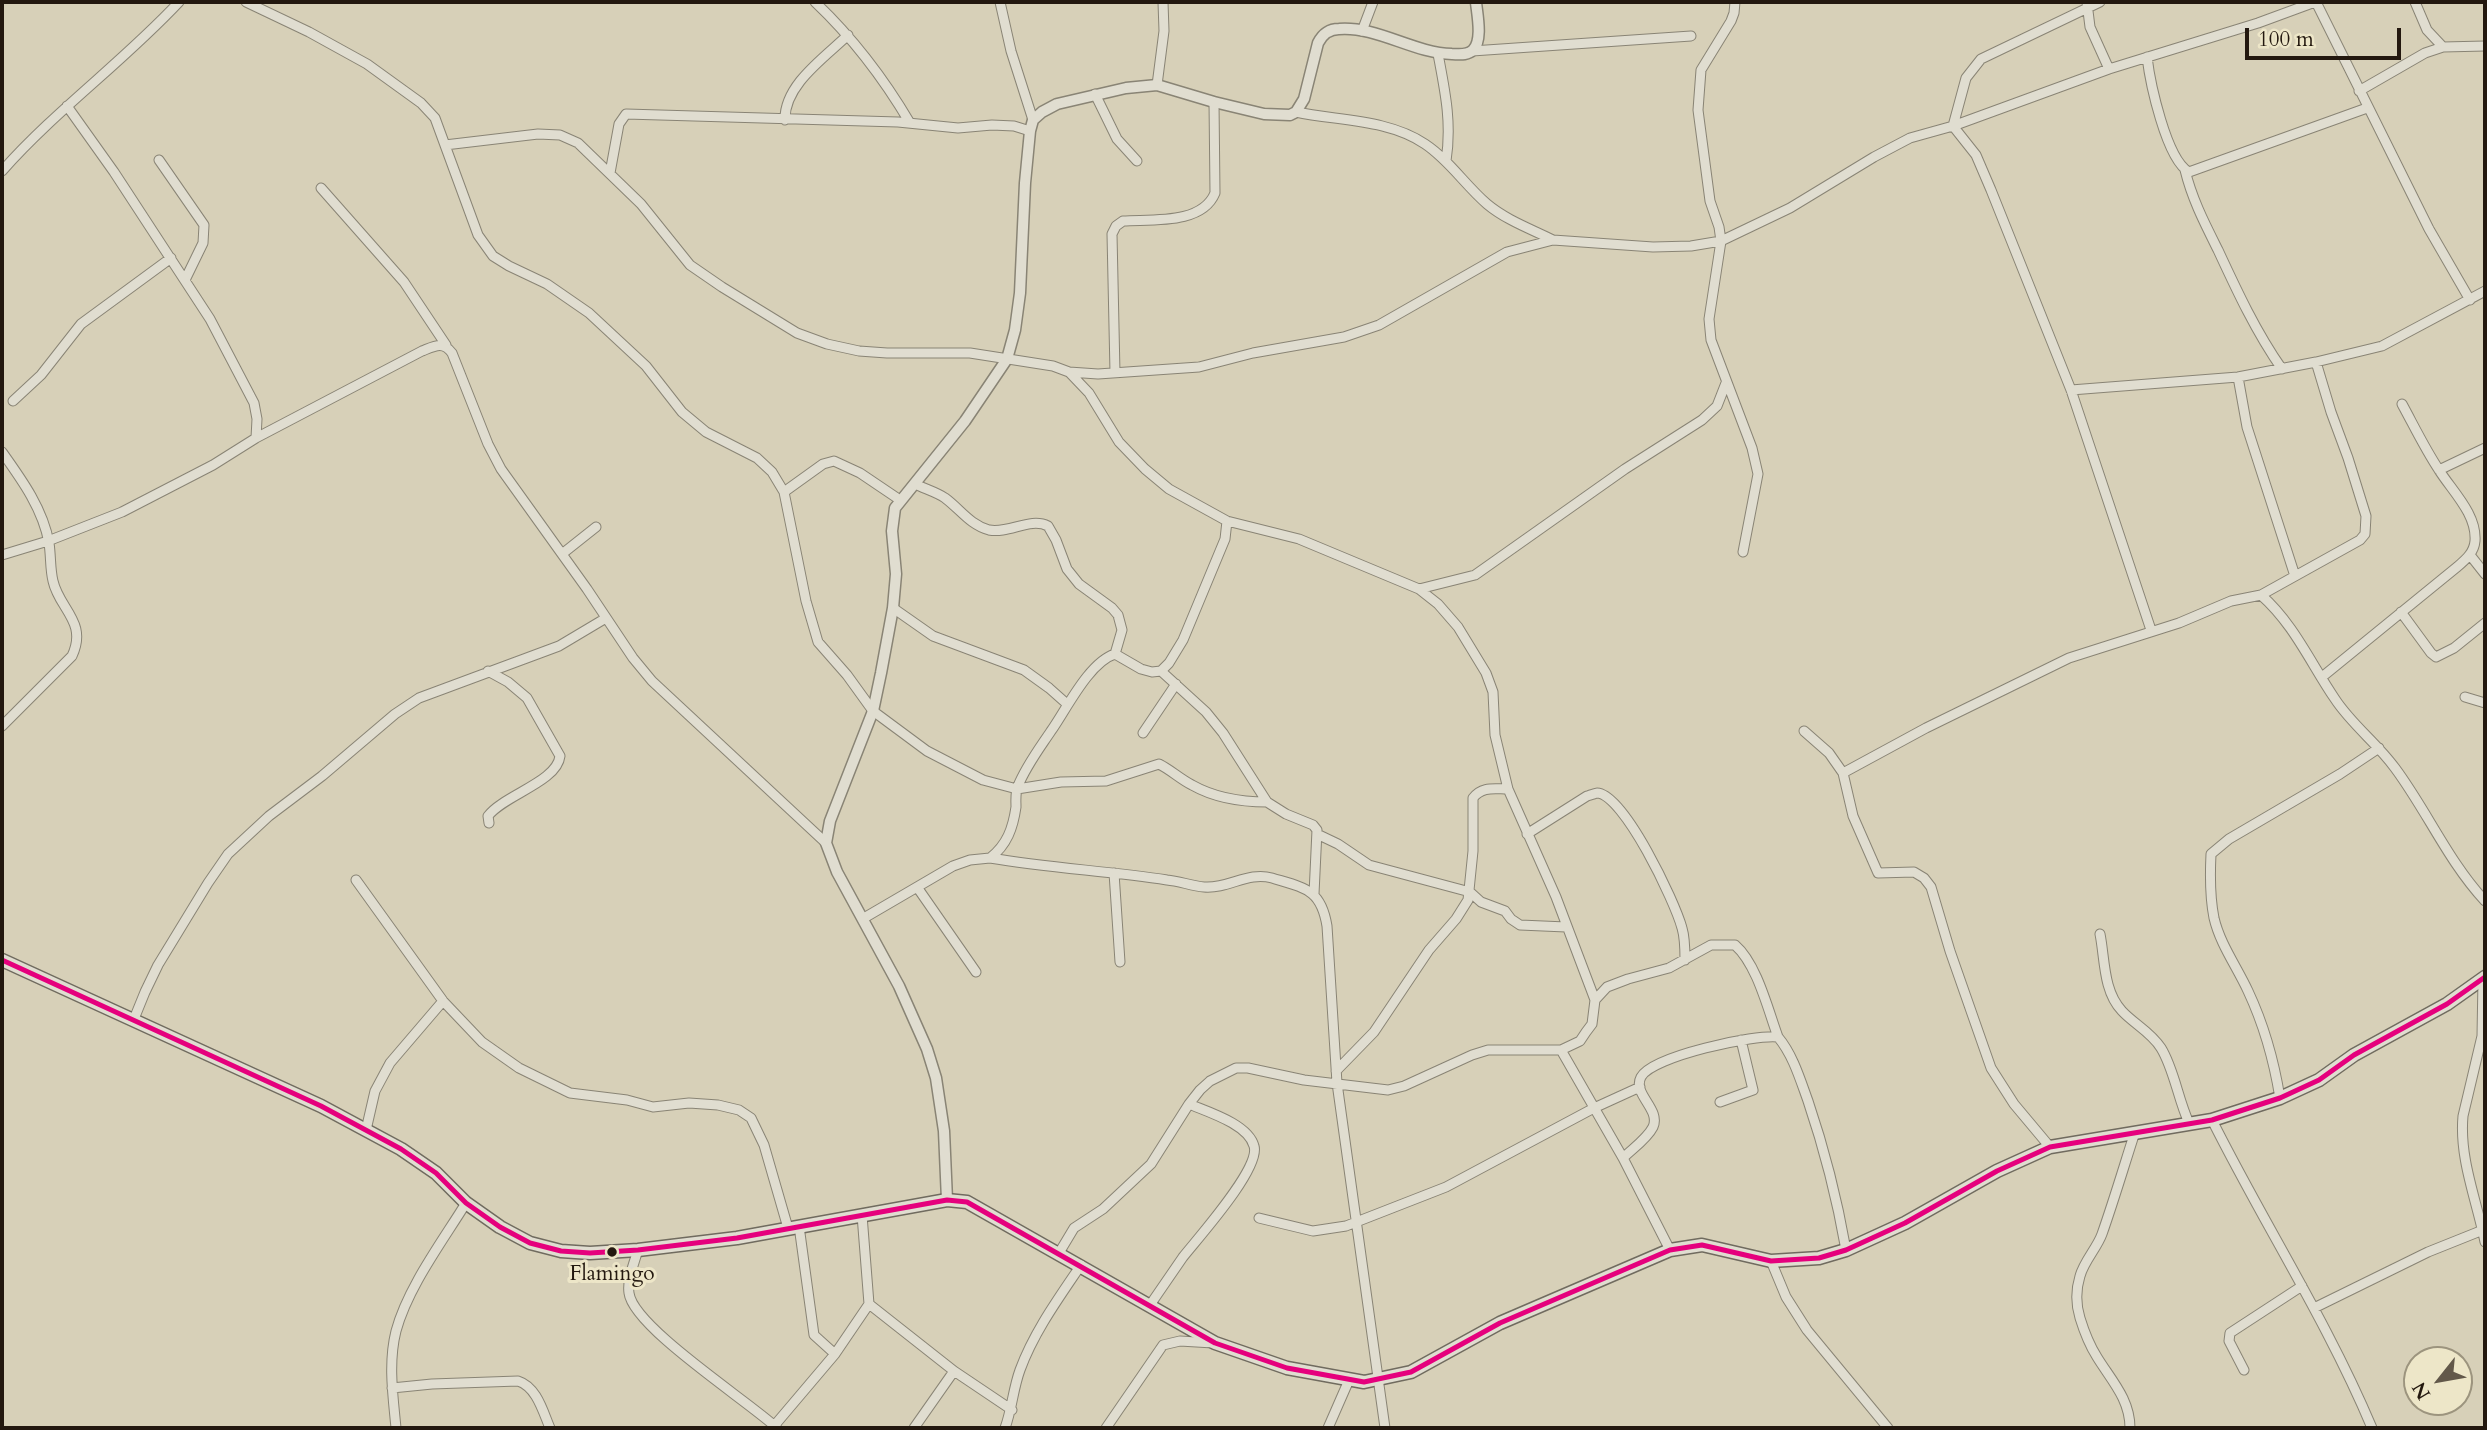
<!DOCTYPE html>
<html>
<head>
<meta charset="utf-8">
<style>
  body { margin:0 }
  #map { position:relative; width:2487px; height:1430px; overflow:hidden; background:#d7d0b8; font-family:Cardo,serif }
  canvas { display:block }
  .frame { position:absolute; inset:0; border:4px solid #23180f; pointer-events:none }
  .north { position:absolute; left:2403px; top:1346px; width:70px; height:70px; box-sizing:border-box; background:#ede6c8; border:2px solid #9c947e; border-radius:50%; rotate:239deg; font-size:19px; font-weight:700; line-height:28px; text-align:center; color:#23180f }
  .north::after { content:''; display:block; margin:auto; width:24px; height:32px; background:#62584a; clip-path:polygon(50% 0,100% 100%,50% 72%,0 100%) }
  .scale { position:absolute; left:2245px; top:28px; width:156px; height:32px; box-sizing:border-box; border:4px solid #23180f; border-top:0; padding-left:9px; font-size:21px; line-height:24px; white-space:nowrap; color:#23180f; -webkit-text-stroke:5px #ede6c8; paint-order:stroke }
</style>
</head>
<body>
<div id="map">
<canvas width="2487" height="1430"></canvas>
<div class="frame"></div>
<div class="north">N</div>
<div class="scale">100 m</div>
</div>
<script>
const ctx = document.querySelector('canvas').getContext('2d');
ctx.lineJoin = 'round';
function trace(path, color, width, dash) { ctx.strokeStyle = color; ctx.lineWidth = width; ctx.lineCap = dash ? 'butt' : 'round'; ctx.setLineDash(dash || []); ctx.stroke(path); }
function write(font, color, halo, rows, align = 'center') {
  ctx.font = font + ' Cardo,serif'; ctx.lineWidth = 6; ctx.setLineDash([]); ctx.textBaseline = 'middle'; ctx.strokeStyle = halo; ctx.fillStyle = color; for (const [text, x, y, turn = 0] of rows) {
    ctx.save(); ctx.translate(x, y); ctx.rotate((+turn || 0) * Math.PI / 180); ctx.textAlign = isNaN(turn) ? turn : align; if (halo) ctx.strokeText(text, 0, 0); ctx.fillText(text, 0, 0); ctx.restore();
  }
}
const minor = new Path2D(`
  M246 2 309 32 367 64 421 103 435 118 478 235 493 256 509 266 547 284 589 313 646 366 682 412 706 432 757 458 772 472 784 492 806 601 818 642 847 675 873 711 927 751 983 780 1017 789 1061 782 1106 781 1159 764C1171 770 1180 779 1192 785 1215 798 1241 802 1267 802
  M815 2C852 37 884 79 910 123
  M1000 2 1011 51 1033 120
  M1735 2 1734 13 1731 21 1701 70 1698 110 1710 201 1719 227 1721 241 1709 319 1711 340 1752 448 1758 474 1743 552
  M2316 2 2429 229 2470 300
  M2415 2 2427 30 2443 47 2485 46
  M2087 3 2090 27 2109 69
  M1362 31 1373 2
  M1472 51 1691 36
  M1438 54C1445 91 1452 123 1446 161
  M2147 57C2150 82 2166 159 2189 172L2367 108
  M1157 85 1164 31 1163 2
  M2359 91 2425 53 2443 47
  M1095 94 1117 139 1137 161
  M67 106 114 172 210 319 254 403 257 419 256 438
  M1296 112C1338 121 1388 119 1425 144 1449 160 1465 185 1487 204 1506 220 1531 229 1553 240
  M785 120C784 85 824 58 848 35
  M1953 126 1976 155 1991 190 2071 390 2151 630
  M1953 126 1966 78 1981 59 2100 2
  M445 145 538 134 560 135 578 143 641 204 690 265 722 287 797 333 827 344 859 351 887 353H970L1053 366 1069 372 1089 393 1119 442 1145 469 1169 489 1227 521 1299 539 1419 589 1438 604 1458 627 1486 673 1493 692 1495 735 1508 789 1556 897 1595 1000 1592 1024 1586 1032 1580 1041 1561 1050H1488L1472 1055 1404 1086 1388 1090 1304 1080 1248 1068H1236L1210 1081 1200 1090 1189 1104 1151 1164 1103 1209 1074 1228 1059 1253
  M159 160 204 225 203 243 185 280
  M2185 170C2192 199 2205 224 2218 250 2237 291 2256 332 2282 369
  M2 171C56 110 123 62 179 2
  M610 173 619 124 626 114 898 122 958 128 992 125 1014 126 1030 131
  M321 188 404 282 446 345
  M1069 372 1098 374 1199 367 1253 353 1344 337 1379 325 1507 252 1553 240 1653 247 1691 246 1721 241 1790 208 1874 157 1910 138 1953 126 2109 69 2258 23 2315 2
  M1115 373 1112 234 1116 226 1123 221C1151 219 1202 225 1215 193L1214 102
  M2238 377 2247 427 2295 576
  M2071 390 2238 377 2316 362 2382 346 2485 291
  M13 401 41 375 81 324 171 258
  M2 452C22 480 43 509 49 543 51 556 50 569 53 581 59 609 88 622 72 656L2 726
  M2439 470 2485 448
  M915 484C925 489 936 492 945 498 960 509 970 525 989 530 1009 534 1030 517 1048 526L1056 540 1067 569 1079 584 1112 608 1118 615 1122 630 1115 654
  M784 492 823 464 834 461 860 473 900 500
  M562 554 596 527
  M2 555 48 541 122 512 213 465 256 438 422 351C435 346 443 341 452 353L488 444 501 469 587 589 633 658 652 681 826 843
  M2470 555 2485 574
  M1419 589 1475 575 1625 469 1702 420 1717 406 1726 383
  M2261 595 2360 540 2365 534 2366 516 2348 458 2331 412 2316 362
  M893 608 933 636 1024 670 1049 688 1067 704
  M2401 612 2431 653 2436 657 2454 648 2485 623
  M488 671 508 682 527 698 560 756C557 782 504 795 488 816L489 823
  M1161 671 1206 712 1223 733 1267 802 1286 814 1313 825 1317 830 1314 894
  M2322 677 2457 567C2465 560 2474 553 2475 541 2477 514 2452 491 2439 470 2425 449 2414 426 2402 404
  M2465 697 2485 703
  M1804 731 1829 753 1843 773 1853 816 1878 873 1914 872 1924 878 1931 887 1950 951 1991 1068 2014 1104 2050 1147
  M1143 733 1176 684
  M1843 773 1926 728 2069 658 2179 623 2231 601 2261 595C2294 624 2311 664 2335 699 2352 725 2377 743 2395 768 2427 811 2448 861 2485 901
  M1317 834 1338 844 1369 865 1470 892 1481 902 1505 911 1511 919 1520 925 1566 927
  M1527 834 1587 796C1588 796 1596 793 1597 793 1624 794 1675 902 1682 928 1685 938 1685 949 1685 960
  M990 858C1007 845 1013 828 1016 807 1016 800 1015 793 1018 786 1026 766 1039 749 1051 731 1066 710 1089 662 1115 654L1141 669 1152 672 1161 671 1169 663 1183 640 1225 539 1227 521
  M1114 873 1120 962
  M356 880 443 1001 482 1042 519 1068 570 1093 627 1100 653 1107 689 1103 718 1105 739 1110 751 1118 764 1145 788 1228
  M917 887 976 972
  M864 918 953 866 970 860 990 858C1049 868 1108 871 1167 880 1179 881 1192 886 1204 887 1229 889 1248 871 1272 878 1305 888 1321 889 1327 926L1337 1083 1385 1428
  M2100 934C2105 959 2103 991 2122 1011 2134 1024 2151 1032 2161 1048 2174 1069 2178 1099 2189 1123
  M2483 979 2482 1036 2463 1116C2459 1159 2477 1201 2485 1242
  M1595 1000 1607 987 1628 979 1669 968 1711 945H1735C1757 964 1768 1010 1778 1037
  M134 1019 145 992 158 965 208 883 228 854 269 816 322 776 395 714 419 698 559 646 606 618
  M1561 1050 1623 1158 1670 1250
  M1336 1071 1374 1032 1429 950 1456 919 1468 900 1473 851V798C1482 786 1494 789 1508 789
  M2280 1098C2274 1061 2264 1025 2248 991 2237 967 2220 944 2214 918 2210 898 2210 874 2211 854L2229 839 2340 774 2379 748
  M1720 1102 1753 1090 1741 1040
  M2212 1120C2264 1224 2327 1321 2372 1428
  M366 1130 375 1091 390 1063 443 1001
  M1623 1158C1632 1149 1647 1139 1653 1127 1661 1109 1632 1094 1641 1077 1652 1056 1756 1034 1778 1037 1793 1055 1800 1079 1808 1101 1825 1151 1837 1199 1846 1250
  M1259 1218 1313 1231 1346 1226 1446 1187 1594 1108 1640 1087
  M799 1226 814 1335 835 1354
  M638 1250C634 1263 627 1280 629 1293 633 1327 748 1401 777 1428
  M1771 1261 1786 1297 1807 1330 1888 1428
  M869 1304 954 1371 1012 1410
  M1150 1305C1161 1289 1172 1273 1183 1257 1198 1238 1261 1168 1254 1146 1248 1124 1208 1112 1189 1104
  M2314 1308 2428 1252 2483 1230
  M2244 1370 2229 1341 2230 1333 2302 1286
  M392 1388 432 1384 518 1381C537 1387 543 1412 550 1428
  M774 1426 835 1354 869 1304 862 1215
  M396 1428C393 1396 388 1363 396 1331 408 1287 442 1242 466 1203
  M914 1428 954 1371
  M1005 1428C1012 1409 1013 1389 1020 1370 1034 1332 1058 1299 1081 1265
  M1106 1428 1163 1345 1180 1341 1213 1343
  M1328 1428 1349 1380
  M2130 1428C2130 1399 2111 1380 2097 1357 2090 1346 2084 1331 2080 1318 2076 1305 2076 1289 2080 1276 2084 1261 2097 1248 2102 1234 2114 1200 2124 1166 2135 1132`);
const tertiary = new Path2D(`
  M947 1200 944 1131 936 1078 927 1049 899 986 837 872 826 843 830 821 873 711 881 673 893 608 896 574 892 531 895 508 965 421 1007 359 1015 330 1020 293 1025 183 1030 131 1033 120 1042 112 1057 104 1126 88 1157 85 1214 102 1264 114 1290 115 1296 112 1304 99 1318 43C1322 35 1329 29 1339 29 1377 26 1413 53 1452 54 1458 54 1467 56 1473 50 1483 40 1477 14 1476 2`);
const secondary = new Path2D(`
  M2 960 321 1106 401 1149 436 1173 466 1203 500 1227 530 1243 561 1251 590 1253 638 1250 737 1238 947 1200 967 1202 1215 1343 1287 1368 1364 1382 1411 1372 1500 1323 1670 1250 1702 1245 1771 1261 1819 1258 1846 1250 1905 1223 1997 1171 2050 1147 2212 1120 2280 1098 2319 1080 2354 1055 2447 1004 2485 977`);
const bus1 = new Path2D(`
  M2 960 321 1106 401 1149 436 1173 466 1203 500 1227 530 1243 561 1251 590 1253 638 1250 737 1238 947 1200 967 1202 1215 1343 1287 1368 1364 1382 1411 1372 1500 1323 1670 1250 1702 1245 1771 1261 1819 1258 1846 1250 1905 1223 1997 1171 2050 1147 2212 1120 2280 1098 2319 1080 2354 1055 2447 1004 2485 977`);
const markers = [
  [612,1252,6,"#23180f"]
];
const busNames = [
  ["Flamingo",612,1275]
];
trace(minor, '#898475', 11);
trace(tertiary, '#898475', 13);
trace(secondary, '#706b5f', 15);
trace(minor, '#e0ddd0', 9);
trace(tertiary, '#e0ddd0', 10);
trace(secondary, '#e0ddd0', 12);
trace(bus1, '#e5007d', 5);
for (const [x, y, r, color] of markers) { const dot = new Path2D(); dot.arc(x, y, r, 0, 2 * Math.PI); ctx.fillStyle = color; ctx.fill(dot); trace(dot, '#ede6c8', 2.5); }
write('21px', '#23180f', '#ede6c8', busNames);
</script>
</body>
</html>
